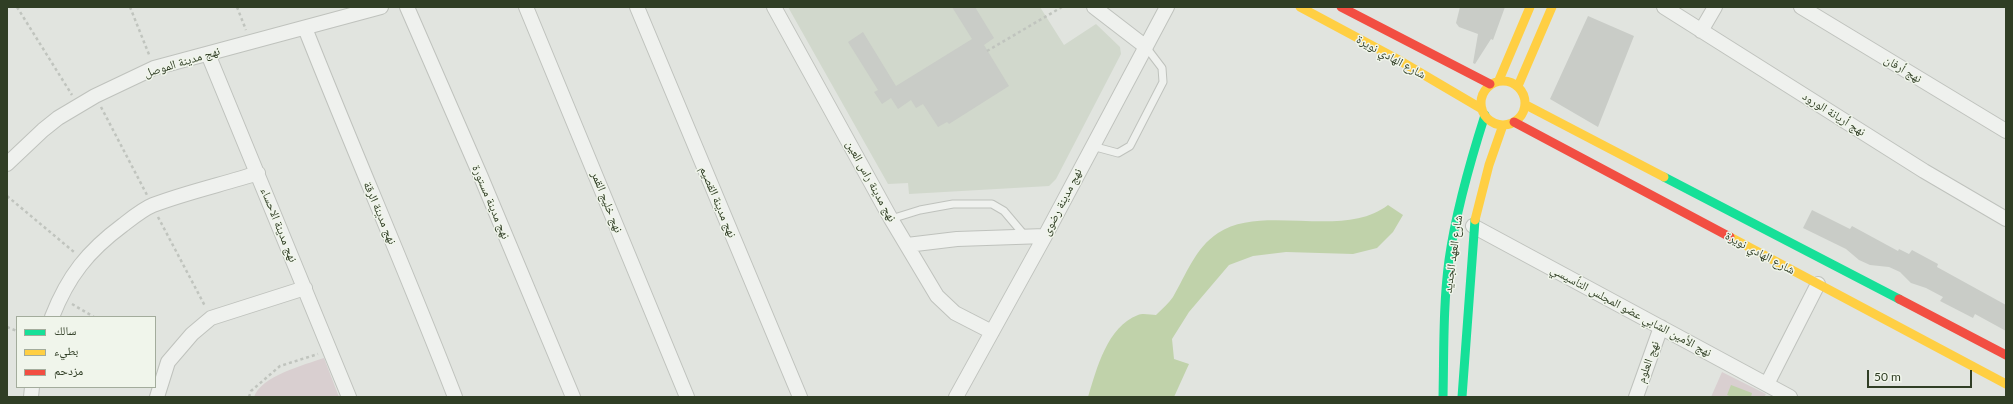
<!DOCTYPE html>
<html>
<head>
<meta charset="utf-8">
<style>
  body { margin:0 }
  #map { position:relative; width:2013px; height:404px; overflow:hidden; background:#e1e4df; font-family:Lato,"Noto Naskh Arabic",sans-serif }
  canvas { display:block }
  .frame { position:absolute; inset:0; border:8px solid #303e25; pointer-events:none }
  .legend { position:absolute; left:16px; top:316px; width:140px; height:72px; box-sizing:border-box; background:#f0f5eb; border:1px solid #a3ac9c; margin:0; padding:5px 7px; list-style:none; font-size:12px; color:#303e25 }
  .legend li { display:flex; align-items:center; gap:8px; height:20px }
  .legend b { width:20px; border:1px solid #a3ac9c }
  .scale { position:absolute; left:1867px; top:370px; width:105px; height:18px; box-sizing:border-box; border:2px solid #303e25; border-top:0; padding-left:5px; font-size:12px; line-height:14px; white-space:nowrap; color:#303e25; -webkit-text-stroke:3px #f0f5eb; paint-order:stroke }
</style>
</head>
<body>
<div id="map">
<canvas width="2013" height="404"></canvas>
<div class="frame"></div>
<ul class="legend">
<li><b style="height:5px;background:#16e098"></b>سالك</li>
<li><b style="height:5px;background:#ffcf43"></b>بطيء</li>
<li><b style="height:5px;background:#f24e42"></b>مزدحم</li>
</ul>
<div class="scale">50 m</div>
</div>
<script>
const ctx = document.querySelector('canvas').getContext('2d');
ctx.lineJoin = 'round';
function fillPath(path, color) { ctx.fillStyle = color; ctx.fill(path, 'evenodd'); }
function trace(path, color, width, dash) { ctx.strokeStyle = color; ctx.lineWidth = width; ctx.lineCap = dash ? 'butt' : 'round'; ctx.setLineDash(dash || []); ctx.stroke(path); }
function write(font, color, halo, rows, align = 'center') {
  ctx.font = font + ' Lato,"Noto Naskh Arabic",sans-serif'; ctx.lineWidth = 3; ctx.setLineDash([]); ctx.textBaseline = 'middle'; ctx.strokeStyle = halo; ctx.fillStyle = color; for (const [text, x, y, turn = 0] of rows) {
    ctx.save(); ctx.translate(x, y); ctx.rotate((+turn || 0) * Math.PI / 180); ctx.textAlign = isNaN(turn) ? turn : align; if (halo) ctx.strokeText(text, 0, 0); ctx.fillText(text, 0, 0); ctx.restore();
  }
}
const built = new Path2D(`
  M788 7H1040L1064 45 1096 24 1120 47 1121 54 1056 179 1049 186 909 194 908 183 888 184Z`);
const green = new Path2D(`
  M324 358 339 397H254C261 376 304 365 324 358Z
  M1722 372 1766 394 1764 397H1711Z`);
const water = new Path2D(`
  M1388 205 1403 215 1393 232 1377 248 1353 254 1286 252 1253 256 1229 265 1189 312 1172 339 1174 359 1189 364 1174 397H1088C1097 368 1107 327 1138 315 1143 313 1151 315 1156 315 1162 309 1169 303 1173 297 1186 275 1195 248 1218 233 1263 203 1343 240 1388 205Z
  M1731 385 1752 393 1751 397H1732L1727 395Z`);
const building = new Path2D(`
  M952 7H975L994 38 984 45 1009 86 949 124 947 122 938 127 923 104 916 108 911 100 898 109 891 98 882 104 874 92 878 90 848 42 863 32 896 86 972 39Z
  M1460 7H1505L1493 40 1491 39 1475 64 1473 63 1478 34 1459 27 1456 23Z
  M1588 16 1634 36 1598 127 1550 99Z
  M1812 210 1850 229 1852 226 1898 251 1899 249 1909 254 1912 250 1938 264 1937 267 2006 305V331L1975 314 1973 318 1940 301 1943 297 1926 288 1911 283 1900 272 1889 267 1870 265 1859 260 1846 249 1803 228Z`);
const path = new Path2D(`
  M17 7 72 95
  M130 7 150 57
  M237 7 246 30
  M987 51 1062 7
  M101 107 147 195
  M7 196 74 252
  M158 217 205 306
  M72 304 94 317
  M7 327 17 331
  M249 397 251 391 280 366 318 354`);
const lane = new Path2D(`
  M1092 146 1118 153 1130 146 1163 82 1162 68 1146 47
  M891 219 920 210 953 204H992L1004 211 1026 237`);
const street = new Path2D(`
  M407 7 481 177 573 397
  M526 7 687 397
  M637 7 800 397
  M774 7 891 219 937 296 955 313 992 332
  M1094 7 1146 47
  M1664 7 1924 171 2006 219
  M1801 7 2006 131
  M305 28C354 152 407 273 455 397
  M1701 31 1715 7
  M208 54 349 397
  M7 164 43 130 58 118 95 96 154 68 381 7
  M1473 226 1790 397
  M907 245 957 239 1045 236
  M52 317C68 276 88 251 123 225 132 218 143 209 153 205 187 192 224 184 258 173
  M1767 384 1818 284
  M31 397 32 387
  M157 397 168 362 192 334 211 318 305 288
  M956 397 1045 236 1167 7
  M1636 397 1661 327`);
const fast = new Path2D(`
  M1664 177 1899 299
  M1443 397C1444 351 1443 305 1449 260 1456 210 1470 162 1485 115
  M1462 397 1475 220`);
const slow = new Path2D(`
  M1300 7 1397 59 1482 109
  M1499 80 1530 7
  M1481 103a22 22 0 1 1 44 0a22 22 0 1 1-44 0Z
  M1518 86 1552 7
  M1526 105 1664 177
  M1475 220 1489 165 1503 125
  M1730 237 2006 384`);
const jam = new Path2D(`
  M1341 7 1490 84
  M1514 122 1730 237
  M1899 299 2006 355`);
const streetNames = [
  ["شارع الهادي نويرة",1391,57,29],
  ["نهج مدينة الموصل",182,62,-17],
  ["نهج أرفان",1903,69,31],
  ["نهج أريانة الورود",1834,114,32],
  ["نهج مدينة راس العين",871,181,61],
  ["نهج مدينة مستورة",491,202,67],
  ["نهج خليج القمر",607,202,68],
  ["نهج مدينة القصيم",718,202,67],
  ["نهج مدينة رضوى",1062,202,-63],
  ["نهج مدينة الرقة",380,213,67],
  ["نهج مدينة الاحساء",279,225,68],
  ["شارع الهادي نويرة",1760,253,28],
  ["شارع العهد الجديد",1453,254,-82],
  ["نهج الأمين الشابي عضو المجلس التأسيسي",1631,311,28],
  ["نهج العلوم",1648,362,-70]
];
fillPath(built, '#d1d8cc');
fillPath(green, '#d9cfd0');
fillPath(water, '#c0d2aa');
fillPath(building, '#c9ccc7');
trace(lane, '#bfc2bd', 9);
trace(street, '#bfc2bd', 16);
trace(path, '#c0c4be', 2.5, [3, 3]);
trace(lane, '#eff1ee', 7);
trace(street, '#eff1ee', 14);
trace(fast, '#16e098', 9);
trace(slow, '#ffcf43', 9);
trace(jam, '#f24e42', 9);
write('12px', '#303e25', '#f0f5eb', streetNames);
</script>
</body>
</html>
